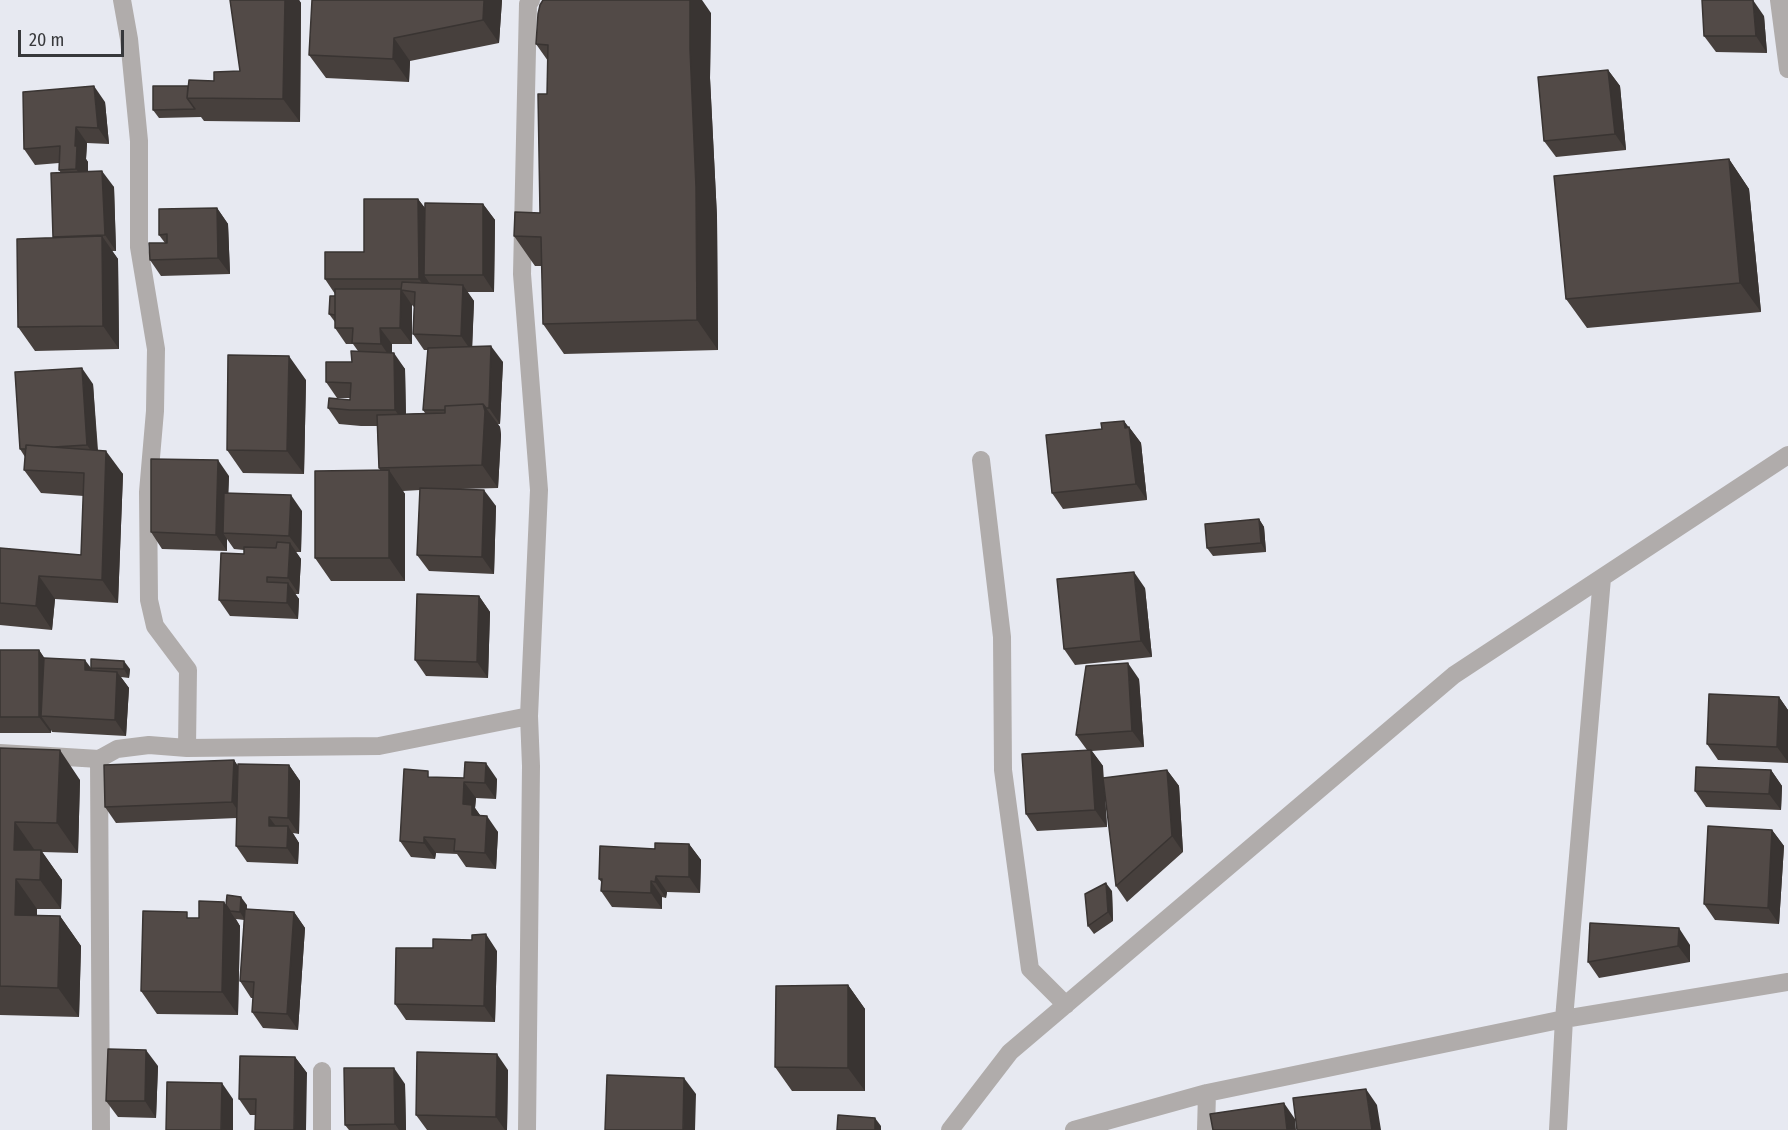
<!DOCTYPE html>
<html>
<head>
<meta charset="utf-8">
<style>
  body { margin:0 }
  #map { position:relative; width:1788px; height:1130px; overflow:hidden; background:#e7e9f1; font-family:"Fira Sans Condensed",sans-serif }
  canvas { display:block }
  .scale { position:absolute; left:18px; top:30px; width:106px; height:27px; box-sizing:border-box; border:3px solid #37383b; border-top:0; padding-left:8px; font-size:18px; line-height:21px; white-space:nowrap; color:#37383b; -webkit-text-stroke:4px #e7e9f1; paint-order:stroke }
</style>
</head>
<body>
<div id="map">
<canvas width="1788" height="1130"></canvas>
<div class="scale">20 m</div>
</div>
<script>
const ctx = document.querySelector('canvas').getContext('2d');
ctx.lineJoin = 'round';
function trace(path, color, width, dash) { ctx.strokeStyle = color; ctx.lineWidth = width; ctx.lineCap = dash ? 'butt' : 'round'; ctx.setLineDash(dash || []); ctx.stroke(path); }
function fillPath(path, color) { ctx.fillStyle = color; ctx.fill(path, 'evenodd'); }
const minor = new Path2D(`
  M122 0 129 39 139 141V247L156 349 155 411 148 492 149 600 155 626 188 670 187 748 379 746 529 716
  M1779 0 1788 69
  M981 460 1002 637 1003 770 1030 969 1066 1005
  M0 753 99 759 117 749 149 745 187 748
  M99 759 101 1130
  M322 1071V1130
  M527 1130 531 766 529 716 539 490 522 274 528 4 531 0
  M950 1130 1010 1052 1454 675 1788 455
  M1074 1130 1207 1093 1564 1019 1788 982
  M1206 1130 1207 1093
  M1558 1130 1564 1019 1602 578`);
const wall = new Path2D(`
  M230 0H299L301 3 300 122 204 121 201 117 159 118 153 110 188 86 214 81 240 71Z
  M502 0 499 43 410 61 409 82 326 78 309 55Z
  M711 13 710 78 717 217 718 350 564 354 543 324 542 266H535L514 236 540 213 547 94 548 61 536 44Z
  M1764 16 1767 53 1716 52 1704 36Z
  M1608 70 1620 86 1626 150 1556 157 1544 141Z
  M105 102 109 144 87 143 86 159 88 162V172L114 187 116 251H112L118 259 119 349 35 351 18 327 54 238 61 173 59 170V163L35 165 24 149Z
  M1729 159 1749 189 1761 312 1587 328 1566 299Z
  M418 199 425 208 483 204 495 220 494 292H467L474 301 472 347 503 362 500 424H498L500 427 501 435 498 488 461 489 496 506 494 574 429 571 417 555 420 490 403 491 405 494V581H331L315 558 380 470 379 468 377 426H361L339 424 328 408 350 400 351 398H337L326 382 352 362 358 351 353 344H346L335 328V322L329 314 335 294 325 279 364 252ZM412 305 414 307 413 334 424 350H428L423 410 425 413 406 414 405 369 392 353V344H412Z
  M217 208 228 224 230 274 161 276 150 260 165 243 159 235Z
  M306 380 304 474 243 473 227 450Z
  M93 384 98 450 123 474 118 603 55 599 52 630 0 625V548L81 555 84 496 41 493 24 470 25 457 20 449Z
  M1124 421 1128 427H1129L1141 443 1147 500 1063 509 1052 493 1102 429Z
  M229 476 228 494 302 511 301 552H296L301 559 299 594H295L299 599 298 619 230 616 219 600 244 554V550L234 549 227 539V551L162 549 151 532Z
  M1259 519 1264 527 1266 552 1213 556 1207 548Z
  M1145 588 1152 657 1075 665 1064 649Z
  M479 596 490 612 488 678 426 676 415 660Z
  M0 650H39L44 658 91 668 130 669 129 678 121 677 129 688 126 736 52 732 51 730V733H0Z
  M1139 679 1144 747 1092 751 1103 766V778L1167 770 1179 786 1183 852 1127 902 1116 886 1104 781 1107 827 1037 831 1026 814 1087 750 1076 735Z
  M1779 697 1788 710V763L1718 760 1707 744Z
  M0 748 80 780 78 853 42 852 62 880 61 909H37V915L60 916 81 946 79 1017 0 1015Z
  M234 760 238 767 289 765 300 781 299 834 293 833 299 843 298 864 247 862 236 846 237 818 116 823 105 807Z
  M1771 770 1782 786 1781 810 1706 807 1695 791Z
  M433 777 497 779 496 799 476 798 475 808 480 815 498 832 496 869 466 867 457 854 436 853 435 859 411 857 400 841Z
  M1772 830 1784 846 1779 924 1715 920 1704 904Z
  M689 844 701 860 700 893 667 892 666 898 662 897V909L612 907 601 891 602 883 599 879 655 849Z
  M1112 891 1113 921 1094 934 1088 926Z
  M224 902 226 905H247V909L294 912 305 928 298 1030 263 1028 252 1012 253 998H251L240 981 244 920 236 919 240 926 238 1015 157 1014 141 991 191 918H199Z
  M1590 923 1690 945V962L1599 978 1588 962Z
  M433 948 497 951 495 1022 406 1020 395 1004Z
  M848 985 865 1009V1091H792L775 1067Z
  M295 1057 307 1073 255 1115H250L239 1099Z
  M158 1066 156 1118 118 1117 106 1101Z
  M508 1070 507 1130H427L416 1115Z
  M405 1084 406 1130H349L345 1125Z`);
const shadedWall = new Path2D(`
  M285 0H299L301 3 300 122 283 99Z
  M484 0H502L499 43 483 20Z
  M690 0H702L711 13 710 78 717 217 718 350 697 320 690 49Z
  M1753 0 1764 16 1767 53 1756 36Z
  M394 38 410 61 409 82 393 59Z
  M1608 70 1620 86 1626 150 1615 134Z
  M94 86 105 102 109 144 98 128Z
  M76 127 87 143 86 159 88 162V185L76 169 75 146Z
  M1729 159 1749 189 1761 312 1740 283Z
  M102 171 114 187 116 251 105 235Z
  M418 199 430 215 424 275 430 284V295L419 279Z
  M483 204 495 220 494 292 483 275Z
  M217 208 228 224 230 274 218 258Z
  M102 236 118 259 119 349 103 326Z
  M463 285 474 301 472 352 461 336Z
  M401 289 412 305V344L400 328Z
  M380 328 392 344V360L381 344Z
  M491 346 503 362 500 424 489 408Z
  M394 353 405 369 406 426 395 410Z
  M289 356 306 380 304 474 287 451Z
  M82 368 93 384 98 461 87 445Z
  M483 404 500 427 501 435 498 488 482 465Z
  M1124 421 1130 429 1129 427 1141 443 1147 500 1136 484Z
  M106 451 123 474 118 603 102 580Z
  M218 460 229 476 227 534 223 533 227 539V551L216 535Z
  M389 470 405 494V581L389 558Z
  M484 490 496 506 494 574 482 557Z
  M291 495 302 511 301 552 289 536Z
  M1259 519 1264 527 1266 552 1261 543Z
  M290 543 301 559 299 594 288 578Z
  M1134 572 1145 588 1152 657 1141 641Z
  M39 576 55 599 52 630 36 606Z
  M288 583 299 599 298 619 287 603Z
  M479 596 490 612 488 678 477 662Z
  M39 650 50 666 41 716 51 730V733L39 717Z
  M85 660 97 676 85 670Z
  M124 661 130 669 129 678 124 669Z
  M1128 663 1139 679 1144 747 1132 731Z
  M117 672 129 688 126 736 115 720Z
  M1779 697 1788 710V762L1777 747Z
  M60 750 80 780 78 853 57 823Z
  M1091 750 1103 766 1107 827 1095 810Z
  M234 760 245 776 243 818 232 802Z
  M486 763 497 779 496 799 485 783Z
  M289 765 300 781 299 834 288 818Z
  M1167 770 1179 786 1183 852 1172 836Z
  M1771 770 1782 786 1781 810 1769 794Z
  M464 782 476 798 475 808 484 821 483 831 463 804Z
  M487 816 498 832 496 869 485 853Z
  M269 817 281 833 269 826Z
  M15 822 36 852 14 850Z
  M288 826 299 843 298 864 287 848Z
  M1772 830 1784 846 1779 924 1768 908Z
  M424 837 436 853 435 859 424 843Z
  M689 844 701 860 700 893 689 877Z
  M41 850 62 880 61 909 40 880Z
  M656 876 667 892 666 898 655 882Z
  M16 879 37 909 36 944 15 915Z
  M651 881 662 897V909L651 893Z
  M1106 883 1112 891 1113 921 1108 912Z
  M241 897 247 905 245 920 240 912Z
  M224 902 240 926 238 1015 222 992Z
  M294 912 305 928 298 1030 287 1014Z
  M60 916 81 946 79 1017 58 988Z
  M1679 928 1690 945V962L1678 946Z
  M486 934 497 951 495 1022 484 1006Z
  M848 985 865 1009V1091L848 1068Z
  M146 1050 158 1066 156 1118 145 1101Z
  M497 1054 508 1070 507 1130H505L496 1117Z
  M295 1057 307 1073 306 1130H294Z
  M394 1068 405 1084 406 1130H399L395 1124Z
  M684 1078 696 1094 695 1130H683Z
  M222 1083 233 1099V1130H221Z
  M1366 1089 1377 1105 1381 1130H1372Z
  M1284 1103 1295 1119 1296 1130H1287Z
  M875 1118 881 1126V1130H875Z`);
const building = new Path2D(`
  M230 0H285L283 99 187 98 189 80 214 81V72L240 71Z
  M312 0H484L483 20 394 38 393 59 309 55Z
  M543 0H690V49L696 187 697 320 543 324 541 237 514 236 515 212 540 213 538 94H547L548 45 536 44 538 14 540 5Z
  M1702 0H1753L1756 36H1704Z
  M1608 70 1615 134 1544 141 1538 77Z
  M94 86 98 128 76 127 75 146H77L76 169 59 170 60 146 24 149 23 92Z
  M153 86H188L187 98 195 109 153 110Z
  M1729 159 1740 283 1566 299 1554 176Z
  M102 171 105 235 53 237 51 173Z
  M364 199H418L419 279H325V252H364Z
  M425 203 483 204V275H424Z
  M217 208 218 258 150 260 149 243H167V234L159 235V209Z
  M102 236 103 326 18 327 17 239Z
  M402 282 463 285 461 336 413 334 415 292 401 290Z
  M335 289H401L400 328H380L381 344 352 343 353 328H335Z
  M330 296H335V315L329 314Z
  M491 346 489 408H486L483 404 445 406V410H423L428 348Z
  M351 351 394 353 395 410H350L328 408 329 398 350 400 351 383 326 382V362H352Z
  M228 355 289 356 287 451 227 450Z
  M82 368 87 445 54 447 26 445V449H20L15 372Z
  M483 404 485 411 482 465 379 468 377 415 445 413V406Z
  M1124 421 1125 428 1129 427 1136 484 1052 493 1046 435 1102 429 1101 423Z
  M26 445 106 451 102 580 39 576 36 606 0 603V548L81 555 84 473 24 470Z
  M151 459 218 460 216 535 151 532Z
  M389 470V558H315V471Z
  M420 488 484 490 482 557 417 555Z
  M224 493 291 495 289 536 223 533Z
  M1259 519 1261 543 1207 548 1205 524Z
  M277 542 290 543 288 578 267 577V582L288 583 287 603 219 600 221 553 244 554V547L276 548Z
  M1134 572 1141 641 1064 649 1057 579Z
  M417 594 479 596 477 662 415 660Z
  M0 650H39V717H0Z
  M44 658 85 660V670L117 672 115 720 41 716Z
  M91 659 124 661V669L91 668Z
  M1128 663 1132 731 1076 735 1086 666Z
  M1709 694 1779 697 1777 747 1707 744Z
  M0 748 60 750 57 823 15 822 14 850H41L40 880 16 879 15 915 60 916 58 988 0 986Z
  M1091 750 1095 810 1026 814 1022 754Z
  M234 760 232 802 105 807 104 765Z
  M465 762 486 763 485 783 464 782 463 804 472 805V815L487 816 485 853 454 851 455 839 424 837V843L400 841 404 769 428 771V777L464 778Z
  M238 764 289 765 288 818 269 817V826H288L287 848 236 846Z
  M1696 767 1771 770 1769 794 1695 791Z
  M1167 770 1172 836 1116 886 1103 778Z
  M1708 826 1772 830 1768 908 1704 904Z
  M655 843 689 844V877L656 876 655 882 651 881V893L601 891 602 879H599L600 846 655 849Z
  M1106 883 1108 912 1088 926 1085 894Z
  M227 895 241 897 240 912 230 911 226 905Z
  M199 901 224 902 222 992 141 991 143 911 187 912V918H199Z
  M245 909 294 912 287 1014 252 1012 254 982 240 981Z
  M1590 923 1679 928 1678 946 1588 962Z
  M486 934 484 1006 395 1004 396 948H433V939L472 940V935Z
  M848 985V1068L775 1067 776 986Z
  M108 1049 146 1050 145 1101H106Z
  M417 1052 497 1054 496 1117 416 1115Z
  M240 1056 295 1057 294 1130H255L256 1099H239Z
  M344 1068H394L395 1124 345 1125Z
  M607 1075 684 1078 683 1130H605Z
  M167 1082 222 1083 221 1130H166Z
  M1366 1089 1372 1130H1297L1293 1098Z
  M1284 1103 1287 1130H1213L1210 1114Z
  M838 1115 875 1118V1130H837Z`);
trace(minor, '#b0acab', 18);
fillPath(wall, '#47403d');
fillPath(shadedWall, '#393432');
fillPath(building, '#524a47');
trace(building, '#393432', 1.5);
</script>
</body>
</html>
